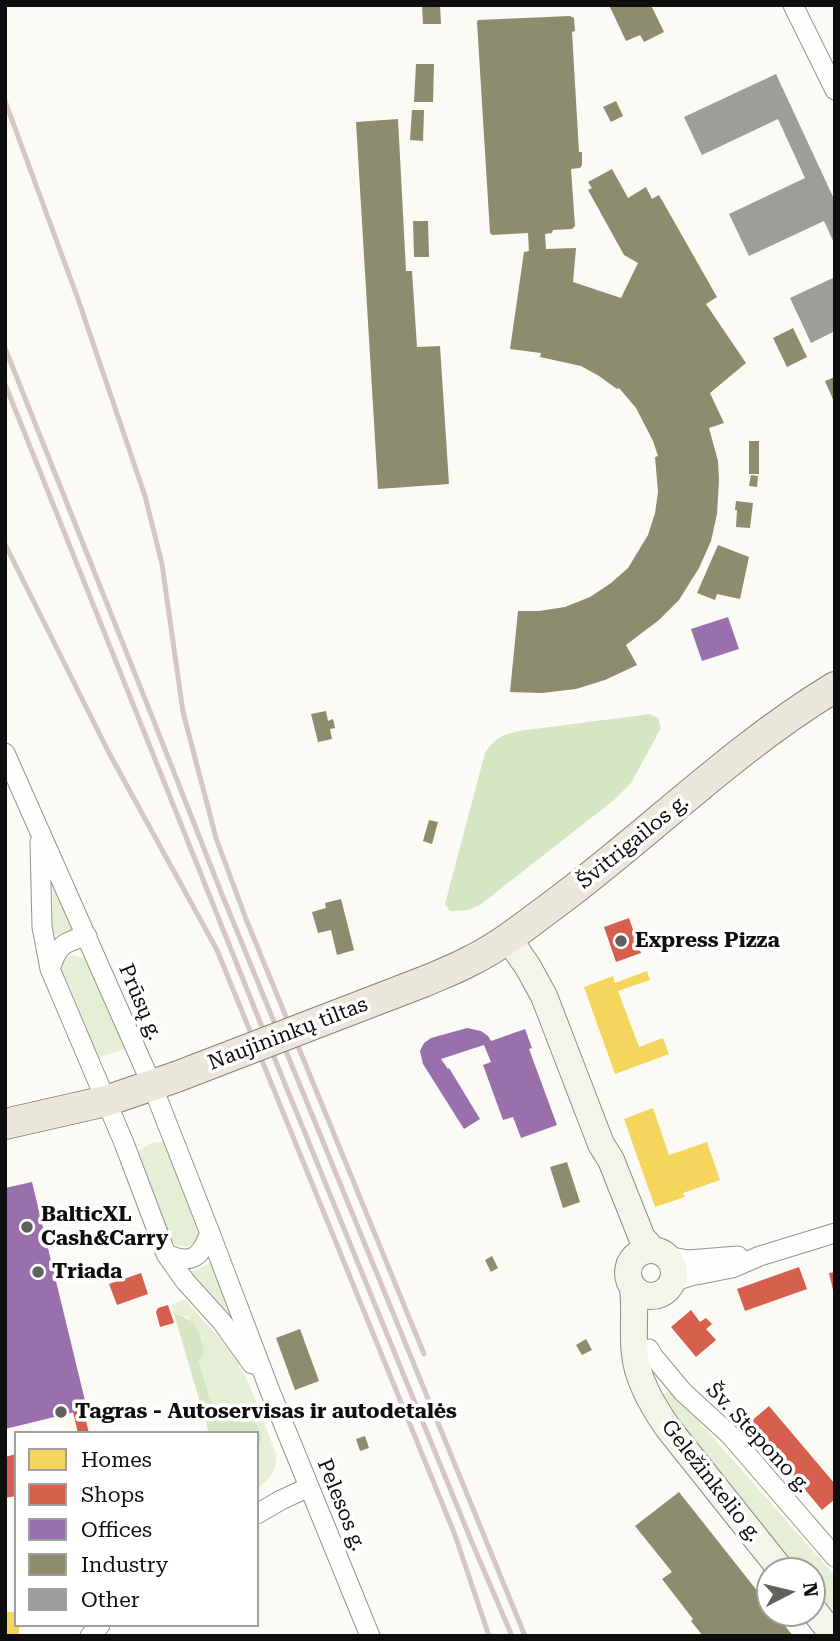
<!DOCTYPE html>
<html>
<head>
<meta charset="utf-8">
<style>
  body { margin:0 }
  #map { position:relative; width:840px; height:1641px; overflow:hidden; background:#fbfaf4; font-family:"Roboto Serif",serif }
  canvas { display:block }
  .frame { position:absolute; inset:0; border:7px solid #0e0e0e; pointer-events:none }
  .legend { position:absolute; left:14px; top:1431px; width:245px; height:196px; box-sizing:border-box; background:#fff; border:2px solid #9f9f9f; margin:0; padding:9px 12px; list-style:none; font-size:21px; color:#0e0e0e }
  .legend li { display:flex; align-items:center; gap:14px; height:35px }
  .legend b { width:35px; border:2px solid #9f9f9f }
  .north { position:absolute; left:756px; top:1557px; width:70px; height:70px; box-sizing:border-box; background:#fff; border:2px solid #9f9f9f; border-radius:50%; rotate:83deg; font-size:19px; font-weight:700; line-height:28px; text-align:center; color:#0e0e0e }
  .north::after { content:''; display:block; margin:auto; width:24px; height:32px; background:#61615e; clip-path:polygon(50% 0,100% 100%,50% 72%,0 100%) }
</style>
</head>
<body>
<div id="map">
<canvas width="840" height="1641"></canvas>
<div class="frame"></div>
<ul class="legend">
<li><b style="height:19px;background:#f6d55c"></b>Homes</li>
<li><b style="height:19px;background:#d6604d"></b>Shops</li>
<li><b style="height:19px;background:#9970ab"></b>Offices</li>
<li><b style="height:19px;background:#8c8c6e"></b>Industry</li>
<li><b style="height:19px;background:#9f9d99"></b>Other</li>
</ul>
<div class="north">N</div>
</div>
<script>
const ctx = document.querySelector('canvas').getContext('2d');
ctx.lineJoin = 'round';
function fillPath(path, color) { ctx.fillStyle = color; ctx.fill(path, 'evenodd'); }
function trace(path, color, width, dash) { ctx.strokeStyle = color; ctx.lineWidth = width; ctx.lineCap = dash ? 'butt' : 'round'; ctx.setLineDash(dash || []); ctx.stroke(path); }
function write(font, color, halo, rows, align = 'center') {
  ctx.font = font + ' "Roboto Serif",serif'; ctx.lineWidth = 7; ctx.setLineDash([]); ctx.textBaseline = 'middle'; ctx.strokeStyle = halo; ctx.fillStyle = color; for (const [text, x, y, turn = 0] of rows) {
    ctx.save(); ctx.translate(x, y); ctx.rotate((+turn || 0) * Math.PI / 180); ctx.textAlign = isNaN(turn) ? turn : align; if (halo) ctx.strokeText(text, 0, 0); ctx.fillText(text, 0, 0); ctx.restore();
  }
}
const green = new Path2D(`
  M53 883 73 929 55 935 52 934Z
  M72 955 83 958 88 961 126 1048 98 1058 60 972C60 963 64 958 72 955Z
  M165 1142 200 1230C197 1243 190 1248 177 1246L171 1240 138 1151 151 1143Z
  M212 1262 236 1324 191 1272Z
  M182 1300H185C204 1322 227 1343 241 1369 255 1394 264 1424 275 1451 279 1469 272 1478 257 1488V1445L262 1438 243 1411C233 1411 225 1406 215 1406L209 1395 188 1317 174 1314 171 1305Z
  M671 1390 835 1576V1623L812 1595V1571H793L660 1396Z`);
const forest = new Path2D(`
  M650 714 658 718 661 728 631 783 614 800 480 905 468 910 450 911 445 904 485 753C495 738 502 735 519 731Z
  M174 1314C196 1319 199 1330 204 1351L199 1360 209 1395 214 1405 223 1406 233 1411 249 1413 258 1427 262 1438 259 1444 257 1445V1433H209Z`);
const homes = new Path2D(`
  M647 971 650 980 618 991 639 1047 663 1038 669 1054 615 1074 584 987 613 976 615 983Z
  M653 1108 669 1155 707 1142 720 1180 683 1193 685 1197 655 1207 624 1119Z
  M5 1612H16V1625H19V1636H5Z`);
const shops = new Path2D(`
  M629 918 641 953 616 962 604 927Z
  M799 1267 807 1289 745 1311 737 1289Z
  M835 1272V1294H834L829 1273Z
  M141 1273 148 1294 117 1305 109 1284Z
  M168 1305 174 1323 160 1327 156 1312 158 1308Z
  M691 1310 700 1322 706 1318 712 1324 706 1329 716 1340 696 1357 671 1327Z
  M769 1406 835 1484V1499L822 1510 749 1423Z
  M87 1409V1412L84 1413 89 1433H78L73 1412Z
  M16 1454V1496L5 1498V1457Z`);
const offices = new Path2D(`
  M728 617 739 649 702 661 691 629Z
  M467 1028 481 1031 488 1036 491 1041 525 1029 532 1048 529 1049 557 1125 521 1138 513 1117 503 1120 483 1065 491 1062 484 1045 441 1059 448 1069 449 1068 480 1119 464 1129 423 1064 420 1051 424 1043 431 1038Z
  M32 1182 87 1409 5 1429V1188Z`);
const industry = new Path2D(`
  M422 5H440L441 24H423Z
  M609 5H651L664 32 644 42 640 35 626 41Z
  M570 16 574 18 575 31 572 32 579 152H582V165L580 168 571 169 575 226 572 229 553 230 552 233 545 234 546 249 576 248 573 282 621 298 638 263 624 255 588 190 592 188 588 182 612 169 628 198 646 187 652 199 659 195 717 297 706 304 746 363 710 393 724 423 709 428 718 461 719 480 717 514 711 541 699 568 679 600 659 620 626 645 637 665 605 680 576 689 542 693 510 692 518 611H539L565 607 590 597 611 583 628 568 648 535 655 513 658 492 655 457 658 456 653 441 636 408 619 388 617 389 599 376 581 366 540 357 541 353 510 349 524 252 529 251 528 233 492 235 490 233 477 22 478 20Z
  M416 64H434L433 102H414Z
  M616 101 623 116 611 122 603 107Z
  M412 110H424L423 141 410 140Z
  M398 119 406 271H412L417 347 440 346 449 484 378 489 356 122Z
  M413 221H428L429 257H414Z
  M793 328 807 357 787 367 773 338Z
  M835 377V404L825 381Z
  M749 441H759V474H749Z
  M751 475 758 476 757 487 749 486Z
  M736 501 753 503 750 528 736 527 737 510H735Z
  M718 545 749 557 740 599 717 594 715 600 697 593Z
  M326 711 328 721 333 719 335 728 330 729 332 739 318 742 311 714Z
  M429 820 438 822 432 844 423 841Z
  M341 899 354 950 337 955 331 930 318 933 312 912 326 908 325 903Z
  M567 1162 580 1202 563 1208 550 1167Z
  M492 1256 498 1268 491 1272 485 1260Z
  M300 1329 319 1381 295 1390 276 1338Z
  M586 1339 592 1350 582 1355 576 1345Z
  M365 1436 369 1448 360 1451 356 1439Z
  M679 1492 770 1607V1613H775L793 1636H703L691 1621 693 1619 662 1579 672 1572 635 1526Z`);
const building = new Path2D(`
  M776 74 835 201V245L824 221 749 256 729 214 805 178 778 119 702 155 684 117Z
  M835 277V331L811 343 790 298Z`);
const street = new Path2D(`
  M793 5 835 90
  M5 753 152 1085 210 1233 270 1391 370 1636
  M40 842 42 927 50 969 124 1143 166 1254 185 1281 222 1322 252 1364
  M50 969C58 945 63 942 87 936
  M166 1254C192 1265 200 1258 210 1233
  M666 1256 688 1260 738 1256
  M672 1282 691 1276 732 1268 760 1256 835 1233
  M649 1349 653 1356 683 1392 730 1435 835 1557
  M257 1514 281 1500 309 1487
  M90 1636 100 1625`);
const secondary = new Path2D(`
  M508 938 528 967 544 996 601 1144 611 1160 642 1238 653 1250
  M628 1273a23 23 0 1 1 46 0a23 23 0 1 1-46 0Z
  M633 1289C636 1311 632 1332 635 1354 637 1379 654 1408 668 1428L782 1571
  M812 1608 834 1636`);
const primary = new Path2D(`
  M423 982C439 975 456 969 472 960 502 945 529 923 556 903 650 833 734 748 835 687
  M5 1124 106 1101 176 1077`);
const rail = new Path2D(`
  M5 101 78 299 145 496 162 564 183 712 216 838 246 919 424 1354
  M5 348 153 719 221 892 525 1636
  M5 384 276 1062 473 1545 512 1636
  M5 544 109 753 217 950 455 1535 489 1636`);
const primaryBridge = new Path2D(`
  M176 1077 423 982`);
const markers = [
  [621,941,7,"#61615e"],
  [27,1227,7,"#61615e"],
  [38,1272,7,"#61615e"],
  [61,1412,7,"#61615e"]
];
const streetNames = [
  ["Švitrigailos g.",633,842,-39],
  ["Prūsų g.",140,1002,67],
  ["Naujininkų tiltas",288,1034,-21],
  ["Šv. Stepono g.",758,1438,47],
  ["Geležinkelio g.",711,1481,52],
  ["Pelesos g.",341,1505,68]
];
const poiNames = [
  ["Express Pizza",635,941],
  ["BalticXL",41,1215],
  ["Cash&Carry",41,1239],
  ["Triada",52,1272],
  ["Tagras - Autoservisas ir autodetalės",75,1412]
];
fillPath(green, '#e4efd6');
fillPath(forest, '#d5e6c4');
fillPath(homes, '#f6d55c');
fillPath(shops, '#d6604d');
fillPath(offices, '#9970ab');
fillPath(industry, '#8c8c6e');
fillPath(building, '#9f9d99');
trace(street, '#959492', 21);
trace(secondary, '#8b8b88', 28);
trace(primary, '#82827f', 32);
trace(street, '#fefefd', 19);
trace(secondary, '#f5f4eb', 26);
trace(primary, '#ebe7da', 30);
trace(rail, '#d6c6c6', 5);
trace(primaryBridge, '#82827f', 32, []);
trace(primaryBridge, '#ebe7da', 30);
for (const [x, y, r, color] of markers) { const dot = new Path2D(); dot.arc(x, y, r, 0, 2 * Math.PI); ctx.fillStyle = color; ctx.fill(dot); trace(dot, '#fff', 2.5); }
write('21px', '#0e0e0e', '#fff', streetNames);
write('bold 21px', '#0e0e0e', '#fff', poiNames, 'left');
</script>
</body>
</html>
